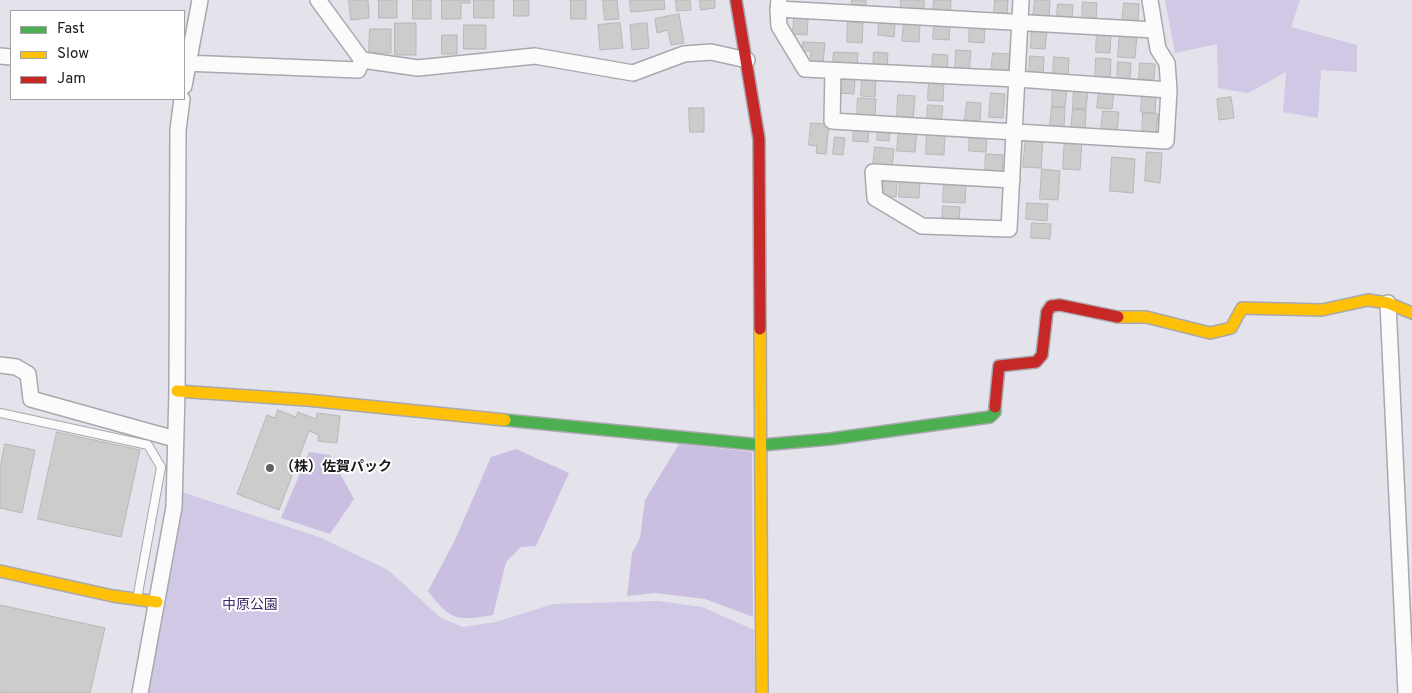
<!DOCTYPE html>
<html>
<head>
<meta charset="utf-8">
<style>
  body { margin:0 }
  #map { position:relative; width:1412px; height:693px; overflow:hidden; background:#e4e2ea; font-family:Overpass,sans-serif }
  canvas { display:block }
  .legend { position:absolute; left:10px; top:10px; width:175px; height:90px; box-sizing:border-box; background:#fff; border:1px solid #a3a3a5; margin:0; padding:6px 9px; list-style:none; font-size:15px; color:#1a191e }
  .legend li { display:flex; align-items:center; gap:10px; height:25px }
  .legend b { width:25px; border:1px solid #a3a3a5 }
</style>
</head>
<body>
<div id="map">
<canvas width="1412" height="693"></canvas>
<ul class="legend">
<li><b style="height:6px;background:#4caf50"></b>Fast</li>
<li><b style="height:6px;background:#ffc107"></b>Slow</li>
<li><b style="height:6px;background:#c62828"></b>Jam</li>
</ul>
</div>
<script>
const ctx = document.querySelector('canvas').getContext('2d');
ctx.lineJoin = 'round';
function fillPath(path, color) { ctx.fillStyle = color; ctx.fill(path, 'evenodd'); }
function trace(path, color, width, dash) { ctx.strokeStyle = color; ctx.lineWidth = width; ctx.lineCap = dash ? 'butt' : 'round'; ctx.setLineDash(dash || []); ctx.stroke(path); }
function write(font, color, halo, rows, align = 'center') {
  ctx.font = font + ' Overpass,"Noto Sans JP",sans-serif'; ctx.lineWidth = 4; ctx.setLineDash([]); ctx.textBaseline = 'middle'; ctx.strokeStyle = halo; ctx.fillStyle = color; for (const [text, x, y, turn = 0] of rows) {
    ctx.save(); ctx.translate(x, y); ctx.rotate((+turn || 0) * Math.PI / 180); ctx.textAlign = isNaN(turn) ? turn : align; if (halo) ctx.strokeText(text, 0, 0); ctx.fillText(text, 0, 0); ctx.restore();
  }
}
const green = new Path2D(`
  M1165 0H1300L1291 27 1357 45V72L1321 70 1318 118 1283 112 1286 72 1248 93 1218 88 1217 44 1175 53Z
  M182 492 319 537 388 570 441 618 463 627 496 622 553 604 658 601 702 607 754 630 755 693H146Z`);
const forest = new Path2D(`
  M679 444 752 452 753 617 705 599 655 593 627 596 632 553 640 538 645 500Z
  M516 449 569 473 536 546 521 547 506 562 493 615C456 621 451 621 428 591L455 540 491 457Z
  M309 452 330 455 354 499 330 534 281 518Z`);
const building = new Path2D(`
  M349 0H368L369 18 351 20Z
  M379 0H397V18H379Z
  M413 0H431V19H413Z
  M442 0H470V3H461V19H442Z
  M474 0H494V18H474Z
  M514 0H529V16H514Z
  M571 0H586V19H571Z
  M603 0H617L619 19 605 20Z
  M630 0H664L665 9 631 12Z
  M676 0H690L691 10 677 11Z
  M700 0H715V8L701 10Z
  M852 0H866V8L851 7Z
  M901 0H924V11L901 9Z
  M934 0H951L950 14 933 13Z
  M995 0H1008L1007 16 994 15Z
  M1035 0H1050L1049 18 1033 17Z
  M1083 2 1097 3 1096 20H1082Z
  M1124 3 1139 4 1138 23 1122 22Z
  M1058 4 1073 5 1072 18 1057 17Z
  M679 14 684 43 671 45 668 30 657 33 655 19Z
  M794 18 808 19 807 35 793 34Z
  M848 22 863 23 862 43 847 42Z
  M395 23H416V55H395Z
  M620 23 623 48 600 50 598 25Z
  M647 23 649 48 632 50 630 25Z
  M879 23 895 24 894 37 878 35Z
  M904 23 920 24 919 42 902 41Z
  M464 25H486V49H464Z
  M934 25 950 26 949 40 933 39Z
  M970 25 985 26 984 43 969 42Z
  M1032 28 1047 29 1045 49 1031 48Z
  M370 29H391V53H369Z
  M1097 31 1111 32 1110 53 1096 52Z
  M1120 33 1137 35 1135 58 1118 57Z
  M442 35H457V54H442Z
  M803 42 825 43 823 63 810 62 811 51H803Z
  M956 50 971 51 969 72 955 71Z
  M834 52 858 53 857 65 833 63Z
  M874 52 888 53 887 69 873 68Z
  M993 53 1010 54 1009 73 991 72Z
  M933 54 948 55 947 71 932 70Z
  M1030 56 1044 57 1043 75 1029 74Z
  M1054 57 1069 58 1068 78 1053 77Z
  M1096 58 1111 59 1110 81 1095 80Z
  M1118 62 1131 63 1130 80 1117 79Z
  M1140 63 1155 64 1154 80 1139 79Z
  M839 77 855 78 854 94 838 93Z
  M862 77 876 78 875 97 861 96Z
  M929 81 944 82 943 101 928 100Z
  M1053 86 1067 87 1065 107 1052 106Z
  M1074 88 1088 89 1086 109 1073 108Z
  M1099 91 1114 92 1112 109 1097 108Z
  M991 93 1005 94 1003 118 989 117Z
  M1142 94 1156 95 1155 113 1141 112Z
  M898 95 915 96 913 120 897 118Z
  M1231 97 1234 118 1219 120 1217 99Z
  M858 98 876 99 875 116 857 115Z
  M967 102 981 103 980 121 965 120Z
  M928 105 943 106 941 122 927 121Z
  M1052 107 1065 108 1064 128 1050 127Z
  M689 108H704V132H690Z
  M1073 109 1086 110 1085 130 1071 129Z
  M1103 111 1119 112 1117 132 1101 131Z
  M1143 113 1158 114 1156 135 1142 134Z
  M811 123 829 124 826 154 816 153 817 146 809 145Z
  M854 127 869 128 868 142 853 141Z
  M878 130H890L889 141 877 140Z
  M899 130 917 131 915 152 897 151Z
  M927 131 945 132 944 155 926 154Z
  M970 133 987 135 986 152 969 151Z
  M835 137 845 138 843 155 833 154Z
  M1026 138 1043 139 1041 168 1023 167Z
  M1065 139 1082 140 1080 170 1063 169Z
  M875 147 894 149 892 169 873 168Z
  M1147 152 1162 153 1160 183 1145 181Z
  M986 154 1003 155 1002 174 985 173Z
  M1112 157 1135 159 1133 193 1110 191Z
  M1042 169 1060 171 1058 200 1040 199Z
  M881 178 897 179 896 197 880 195Z
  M900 179 920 181 919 198 899 197Z
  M944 183 966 184 965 203 943 202Z
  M1027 203 1048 204 1047 221 1026 219Z
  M943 206 960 207 959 222 942 221Z
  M1032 223 1051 224 1050 239 1031 238Z
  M278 410 296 417 298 412 316 419 317 413 340 416 337 443 318 441 319 435 309 431 279 510 237 494 267 415 275 418Z
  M57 432 140 450 121 537 38 519Z
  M5 444 35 450 22 513 0 508V469Z
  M0 605 105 628 90 693H0Z`);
const lane = new Path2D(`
  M0 413 148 445 161 467 137 599`);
const street = new Path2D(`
  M779 0 778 9 1155 30
  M778 9 779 26 805 69 1017 79 1169 90
  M0 56 11 57
  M362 60 418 68 535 56 633 73 684 54 711 52 747 60
  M184 63 358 70 362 60 318 0
  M833 71 832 121 1166 141 1169 90 1167 63 1158 49 1150 0
  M184 86 200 0
  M1012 180 873 172 875 198 922 226 1009 229 1021 0
  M1388 303 1406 693
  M0 365 16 367 28 374 31 399 175 439
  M140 693 174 507 177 391 178 130 182 99`);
const fast = new Path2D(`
  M505 420 762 445 830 439 990 417 995 412V407`);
const slow = new Path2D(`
  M1118 317H1146L1210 333 1231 328 1242 308 1322 310 1368 300 1388 303 1412 313
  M760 329 762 693
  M177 391 307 400 505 420
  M0 571 113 596 157 602`);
const jam = new Path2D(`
  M736 0 759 139 760 329
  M995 407 999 366 1036 362 1042 355 1047 312 1051 306 1060 305 1118 317`);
const markers = [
  [270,468,5,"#615f65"]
];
const poiNames = [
  ["（株）佐賀パック",280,468]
];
const parkNames = [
  ["中原公園",250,606]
];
fillPath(green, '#d0c8e4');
fillPath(forest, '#cabfe1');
fillPath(building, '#cccccd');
trace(building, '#b7b7b7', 1);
trace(lane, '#a9a8ae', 10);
trace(street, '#a9a8ae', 18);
trace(fast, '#a9a8ae', 14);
trace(slow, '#a9a8ae', 14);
trace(jam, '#a9a8ae', 14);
trace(lane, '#fbfbfc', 8);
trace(street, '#fbfbfc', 15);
trace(fast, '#4caf50', 11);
trace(slow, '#ffc107', 11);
trace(jam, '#c62828', 11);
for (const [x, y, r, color] of markers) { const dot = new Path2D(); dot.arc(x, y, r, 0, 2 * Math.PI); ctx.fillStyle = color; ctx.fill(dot); trace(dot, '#fff', 2); }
write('bold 14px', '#1a191e', '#fff', poiNames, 'left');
write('14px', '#3f2567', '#fff', parkNames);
</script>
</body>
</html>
